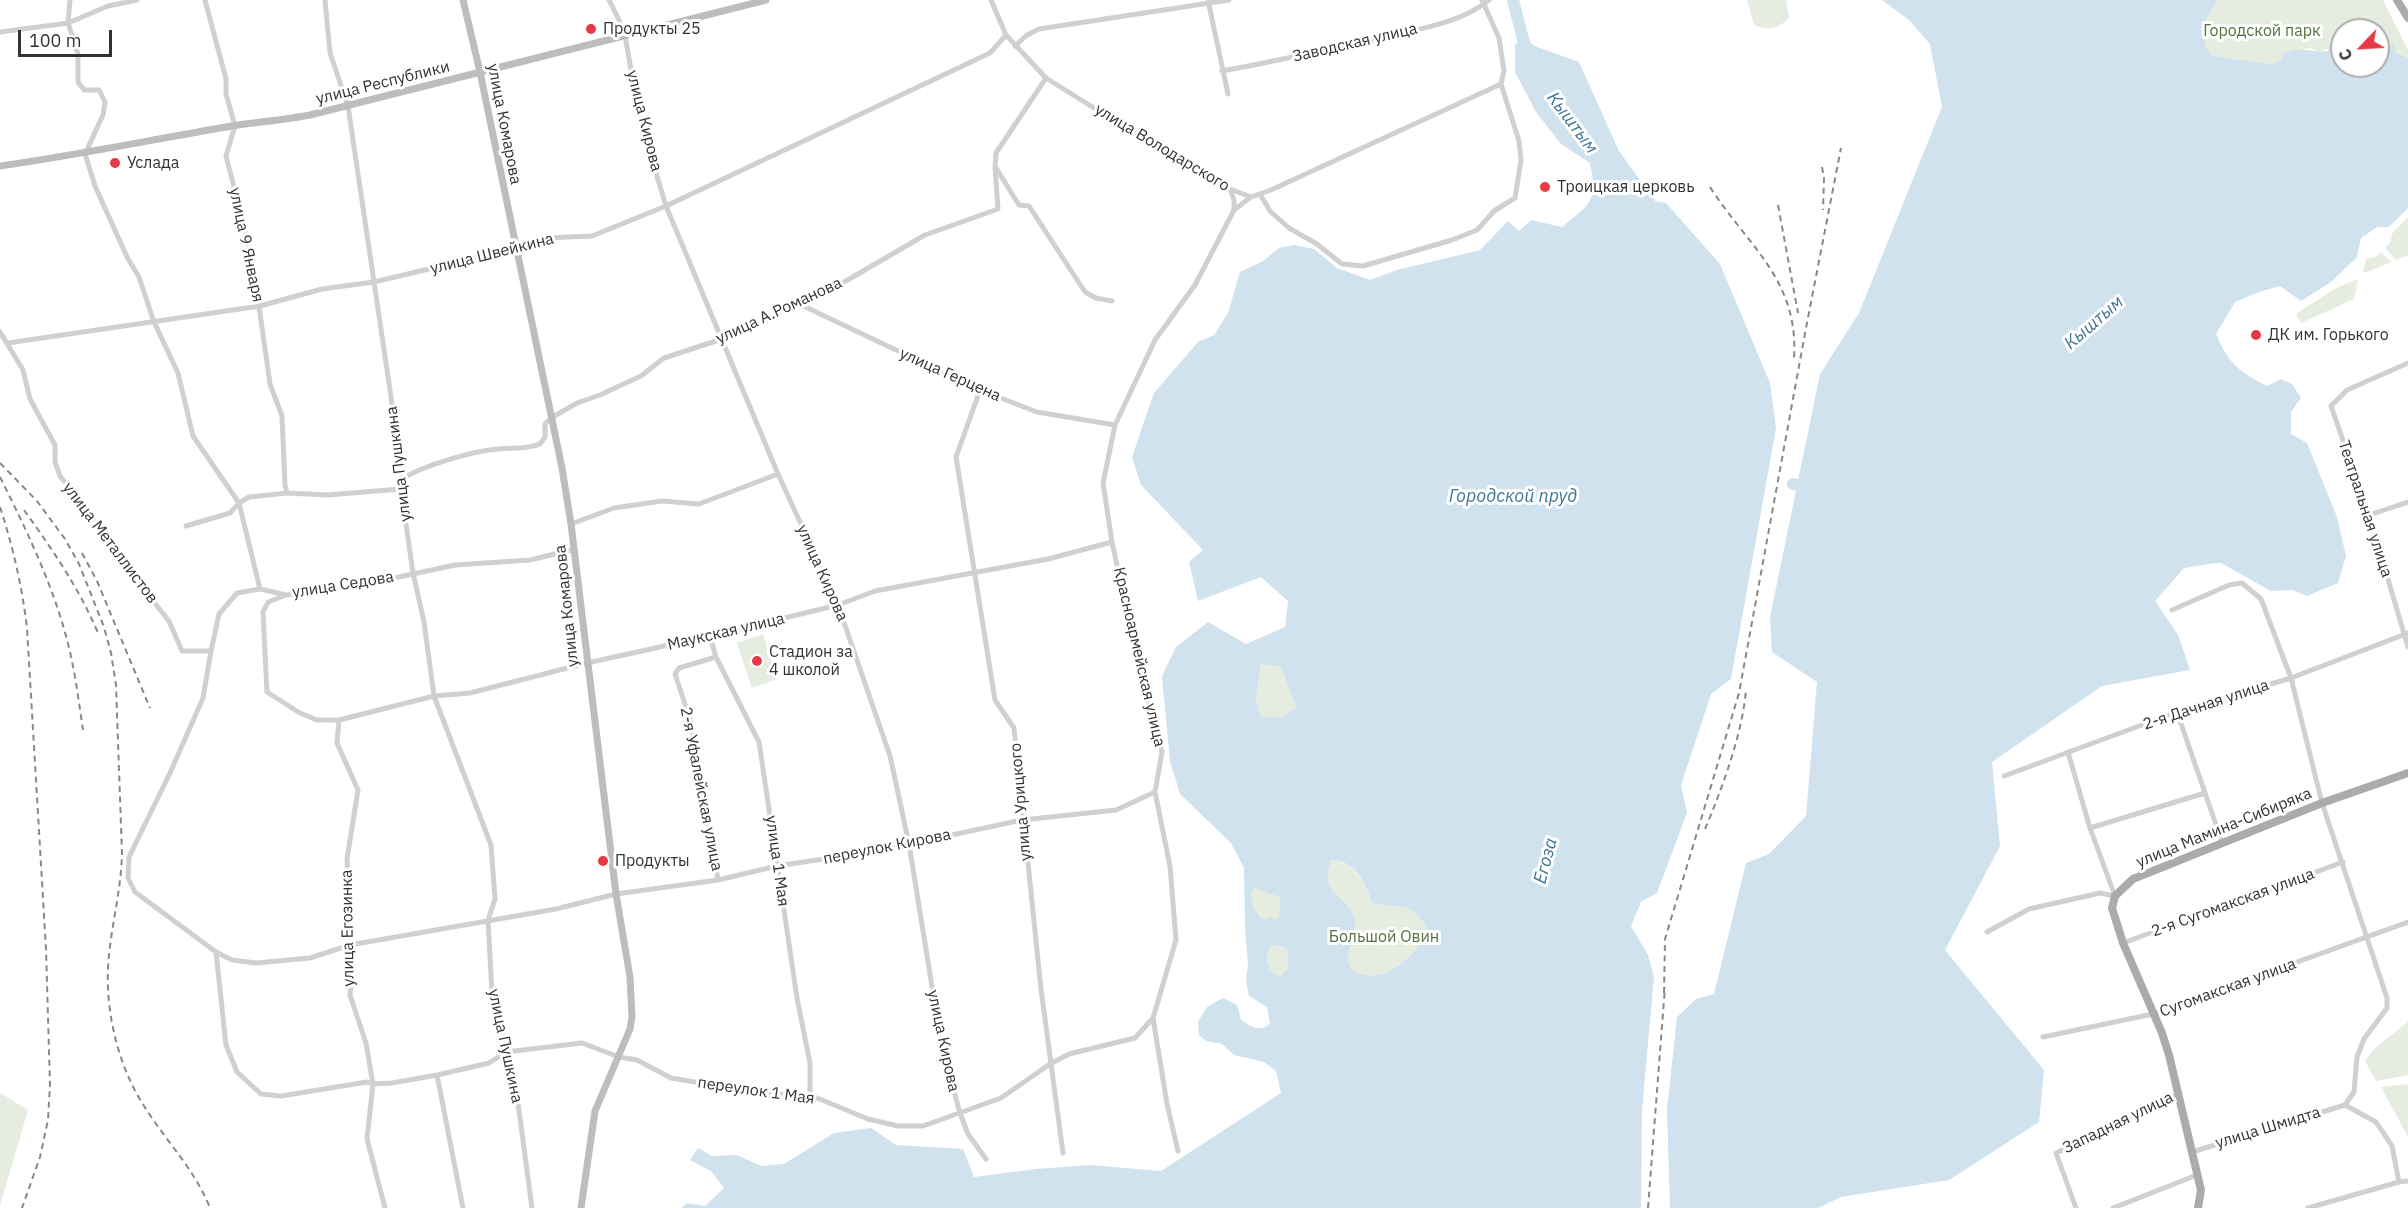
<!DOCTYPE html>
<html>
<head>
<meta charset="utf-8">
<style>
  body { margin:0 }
  #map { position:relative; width:2408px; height:1208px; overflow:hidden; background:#fff; font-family:"IBM Plex Sans",sans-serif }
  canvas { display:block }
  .north { position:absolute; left:2330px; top:18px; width:60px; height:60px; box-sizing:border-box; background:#fff; border:2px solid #adadad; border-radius:50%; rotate:245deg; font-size:16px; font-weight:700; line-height:24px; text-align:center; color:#333 }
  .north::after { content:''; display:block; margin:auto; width:21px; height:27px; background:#e63946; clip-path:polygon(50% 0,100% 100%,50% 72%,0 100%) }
  .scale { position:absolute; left:18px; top:30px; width:94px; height:27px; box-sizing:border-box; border:3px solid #333; border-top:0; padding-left:8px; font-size:18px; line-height:21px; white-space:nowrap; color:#333; -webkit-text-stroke:4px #fff; paint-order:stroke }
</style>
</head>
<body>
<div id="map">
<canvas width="2408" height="1208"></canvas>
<div class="north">С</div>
<div class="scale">100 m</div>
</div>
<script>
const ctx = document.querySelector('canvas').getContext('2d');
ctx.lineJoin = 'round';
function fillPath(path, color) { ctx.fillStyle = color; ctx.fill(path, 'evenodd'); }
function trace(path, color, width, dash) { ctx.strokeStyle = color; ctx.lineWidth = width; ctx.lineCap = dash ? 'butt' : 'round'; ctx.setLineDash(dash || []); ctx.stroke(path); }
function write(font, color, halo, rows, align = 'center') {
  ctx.font = font + ' "IBM Plex Sans",sans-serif'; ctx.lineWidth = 6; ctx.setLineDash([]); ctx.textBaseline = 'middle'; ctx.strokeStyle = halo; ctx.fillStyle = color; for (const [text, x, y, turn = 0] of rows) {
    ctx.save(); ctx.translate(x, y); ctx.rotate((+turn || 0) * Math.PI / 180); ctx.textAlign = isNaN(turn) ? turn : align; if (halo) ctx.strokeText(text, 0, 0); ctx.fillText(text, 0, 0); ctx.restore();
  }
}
const green = new Path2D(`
  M1747 0H1786L1789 18C1778 29 1769 31 1754 25Z
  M2217 0H2383L2408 50V58L2395 52V47L2386 51 2378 50V30H2342V47L2338 46 2319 52 2310 48 2289 51 2283 59 2272 64 2213 56 2206 49 2201 30Z
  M2408 217V255L2396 260 2385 248 2390 243 2393 232Z
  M2381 252 2391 262 2365 273 2363 271 2366 259 2376 257Z
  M2358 279 2354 299 2301 323 2296 314 2334 289Z
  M763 634 777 679 752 688 737 643Z
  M1261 664 1281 667 1296 707 1282 717H1261L1256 699Z
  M1331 860C1355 861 1364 883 1372 903 1400 909 1411 900 1429 929 1420 948 1398 972 1376 975 1368 977 1361 974 1353 971L1347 960C1349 949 1356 933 1355 922 1352 893 1318 901 1331 860Z
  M1253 888 1280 896 1279 916 1275 920 1272 918 1263 919 1251 903Z
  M1271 945 1285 947 1288 950V969L1280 976C1266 971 1264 956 1271 945Z
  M2408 1022V1075L2376 1081 2365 1061 2375 1048Z
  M2408 1084V1137L2381 1087Z
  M0 1093 28 1110 0 1206Z`);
const water = new Path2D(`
  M1882 0H2217L2201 30 2206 48 2213 56 2272 64 2283 59V54C2301 44 2312 54 2328 51L2330 45 2342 47V66H2378V50L2386 51 2391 48 2392 44H2395V52L2408 58V208L2389 227H2377L2361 238 2357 257 2331 282 2301 301 2280 286 2259 292 2235 302 2216 334C2229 364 2238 371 2267 386L2281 379 2292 384 2301 398 2291 412V434L2307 443 2337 517 2346 556 2338 583 2307 596 2293 590 2271 591 2221 563H2215L2184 568 2155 601 2178 635 2190 670 2102 686 1992 762 2000 846 1945 950 2044 1070 2039 1122 1949 1180 1841 1197 1818 1208H1670L1667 1110 1677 1017 1696 999 1714 994 1746 863 1769 854 1806 816 1817 682 1772 652 1770 617 1820 374 1859 313 1942 107 1930 44 1909 20Z
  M1525 40 1537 47 1579 62 1619 151 1655 201 1666 203 1720 264 1770 383 1776 428 1731 679 1711 694 1681 785 1687 813 1657 893 1641 902 1631 926 1648 955 1654 977 1642 1110 1641 1208H681L687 1203 705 1206 724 1188 711 1171 690 1160 698 1148 712 1156 737 1155 761 1166 784 1164 834 1133 871 1128 896 1145 963 1149 974 1177 1036 1169 1090 1165 1161 1171 1281 1093 1276 1071 1264 1062 1234 1055 1222 1044 1206 1041 1199 1035 1198 1022 1207 1007 1223 998 1237 1005 1241 1020C1251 1027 1261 1033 1270 1023L1267 1007 1249 996 1246 982 1248 965 1245 929 1244 868 1231 843 1180 794 1170 761 1162 676 1176 647 1208 622 1246 644 1285 627 1288 601 1261 577 1198 601 1189 562 1203 550 1141 485 1132 457 1154 393 1198 342 1214 335 1228 313 1240 272 1263 261 1279 248 1294 245 1314 249 1337 268 1370 280 1397 270 1480 250 1508 221 1519 231 1531 220 1562 227C1591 203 1598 202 1590 163L1561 144 1536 112 1515 72V44ZM1261 664 1281 667 1296 707 1282 717H1261L1256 699ZM1331 860C1355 860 1365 883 1372 903 1400 909 1411 900 1428 929 1421 948 1398 972 1376 975 1368 977 1361 974 1353 971L1347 960C1349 949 1356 933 1355 922 1352 893 1318 901 1331 860ZM1254 888 1280 897 1279 916 1275 920 1270 916 1267 919H1263C1254 910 1248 900 1254 888ZM1271 945 1285 947 1288 950V969L1280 976C1266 971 1264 956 1271 945Z`);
const river = new Path2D(`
  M1513 0 1527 54
  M1793 484 1814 489`);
const street = new Path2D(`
  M70 0 68 23 78 54V82L84 90H99L105 102 103 115 85 154 95 186 127 257 139 277 154 322 178 373 193 436 239 503 260 589
  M205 0 226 79V94L235 126 226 156 252 257 270 384 282 416 285 485 287 493
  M325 0 330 53 348 106 403 478 401 489 413 573 424 622 434 696 491 845 495 899 488 920 492 993 514 1073 532 1208
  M609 0 624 30 640 120 666 206 778 474 838 605 890 756 909 844 942 1049 960 1113 968 1134 986 1159
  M991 0 1006 35 1046 78 1129 130 1192 163 1230 189 1251 197 1271 190 1501 84
  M1208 0 1228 94
  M0 32 68 23 108 6 137 0
  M1015 46 1027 35 1039 29 1229 0
  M1222 71C1277 61 1331 49 1385 37 1419 29 1461 23 1489 0
  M996 168 1019 205 1029 206 1085 292 1096 298 1112 301
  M1230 189 1234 200V210
  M1260 194 1270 211 1289 228 1317 244 1342 264 1363 266 1452 240 1477 230 1494 211 1515 198 1521 160 1519 141 1501 84 1504 71 1499 38 1482 0
  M793 301 980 390 1037 412 1115 425
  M0 332 23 370 30 399 55 445V462L60 476 89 511 107 543 169 621 182 651H211L219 614 237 593 260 589 286 595 352 587 455 565 530 560 575 549
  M8 343 260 306 322 289 374 282 530 245 545 238 592 236 666 206 990 53 1006 35
  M2408 363 2347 390 2331 406 2369 515 2408 647
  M980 390 956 457 995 700 1014 728 1041 989 1063 1153
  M403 478C426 465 472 451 498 449 513 447 526 450 540 444L545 437V424L551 418 577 403 600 395 641 376 664 358 722 339 769 320 793 301 839 285 925 235 998 209 995 167 996 153 1046 78
  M2369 515 2408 502
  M571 524 614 508 662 501 699 504 778 474
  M186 526 230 513 239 503 249 497 287 493 327 495 401 489
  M286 595 268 602 263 612 267 692 300 713 317 720H339L434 696 470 693 587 663 710 636 838 605 875 591 1048 559 1112 542
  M2172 610 2229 585 2242 583 2261 599 2291 678 2322 803 2387 998V1008L2364 1039 2357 1057 2354 1092 2345 1105 2376 1122 2392 1146 2399 1182 2408 1181
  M710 636 716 657 759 742 797 998 810 1063V1095
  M211 651 203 698 170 773 129 857 128 878 135 892 216 952 232 960 256 963 310 958 350 945 556 909 616 894 718 880 777 866 877 851 1022 820 1116 810 1155 792
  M716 657 679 668 675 674 690 719 718 880
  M2177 712 2222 842
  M339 720 337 743 358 790 347 859 353 970 350 995 366 1043 373 1084 367 1139 385 1208
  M2068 752 2090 828 2115 896
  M2004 776 2177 712 2291 678 2408 633
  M2090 828 2205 793
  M1987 932 2029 909 2100 893 2115 896
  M2123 943 2343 862
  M216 952 226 1045 237 1072 261 1094 281 1096 367 1082 373 1084 392 1083 437 1075 489 1063 506 1052 582 1043 619 1057 637 1060 671 1078 766 1094 810 1095 868 1119 898 1126H923L1001 1098 1050 1064 1069 1054 1135 1038 1153 1018
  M2043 1037 2153 1014 2408 922
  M437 1075 463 1208
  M1178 1151 1167 1104 1153 1018 1176 940 1170 866 1155 792 1162 752 1138 663 1112 542 1103 483 1115 425 1155 340 1195 285 1234 210 1251 197
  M2192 1152 2345 1105
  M2076 1208 2056 1153 2180 1093
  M2113 1208 2197 1175
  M2308 1208 2399 1182`);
const secondary = new Path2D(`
  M463 0 480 72 562 468 571 524 616 894 630 977 632 1017 630 1029 595 1111 581 1208
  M0 166C78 155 155 139 232 126 258 122 284 120 310 115L766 0`);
const primary = new Path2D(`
  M2397 0 2408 18
  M2198 1208 2201 1190 2169 1055 2162 1033 2123 943 2112 908 2115 896 2133 879 2322 803 2408 773`);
const rail = new Path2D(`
  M1822 167 1824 178 1823 210
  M1710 187C1748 246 1799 280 1794 358
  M1778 205 1798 313
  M0 463 37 501 65 539 79 564 104 627 111 653 116 685 122 854C121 893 110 930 108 968 106 1011 117 1059 138 1096 160 1135 194 1167 210 1208
  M0 477C28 533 56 591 70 652 76 678 79 704 83 730
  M0 507C13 547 22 586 27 628L46 949 50 1085 48 1120 40 1157 22 1208
  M24 510C52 549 79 588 98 633
  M82 553 97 581 150 708
  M1705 829C1722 789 1743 732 1746 689
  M1664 993 1665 939 1739 693 1806 328 1841 148
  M1648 1208 1665 987`);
const markers = [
  [591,29,6,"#e63946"],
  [115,163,6,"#e63946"],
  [1545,187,6,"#e63946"],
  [2256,335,6,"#e63946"],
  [757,661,6,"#e63946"],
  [603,861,6,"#e63946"]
];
const poiNames = [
  ["Продукты 25",603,29],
  ["Услада",127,163],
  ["Троицкая церковь",1557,187],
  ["ДК им. Горького",2268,335],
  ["Стадион за",769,652],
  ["4 школой",769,670],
  ["Продукты",615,861]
];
const parkNames = [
  ["Городской парк",2262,31],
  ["Большой Овин",1384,937]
];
const streetNames = [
  ["Заводская улица",1355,43,-13],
  ["улица Республики",383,83,-14],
  ["улица Кирова",644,121,76],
  ["улица Комарова",504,124,79],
  ["улица Володарского",1162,148,31],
  ["улица 9 Января",246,245,78],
  ["улица Швейкина",492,254,-14],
  ["улица А.Романова",779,311,-25],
  ["улица Герцена",950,375,24],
  ["улица Пушкина",399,464,-97],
  ["Театральная улица",2365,509,72],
  ["улица Металлистов",110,543,53],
  ["улица Кирова",822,573,66],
  ["улица Седова",343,585,-9],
  ["улица Комарова",567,606,-96],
  ["Маукская улица",726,632,-13],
  ["Красноармейская улица",1139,657,77],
  ["2-я Дачная улица",2206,705,-18],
  ["2-я Уфалейская улица",701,789,79],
  ["улица Урицкого",1021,802,-95],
  ["улица Мамина-Сибиряка",2224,828,-22],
  ["переулок Кирова",887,847,-11],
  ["улица 1 Мая",777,861,82],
  ["2-я Сугомакская улица",2233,903,-20],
  ["улица Егозинка",348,928,-91],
  ["Сугомакская улица",2228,988,-20],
  ["улица Кирова",943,1041,78],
  ["улица Пушкина",505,1046,78],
  ["переулок 1 Мая",756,1091,8],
  ["Западная улица",2118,1123,-26],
  ["улица Шмидта",2268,1128,-17]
];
const waterNames = [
  ["Кыштым",1572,123,53],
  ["Кыштым",2094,323,-41],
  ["Городской пруд",1513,497],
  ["Егоза",1546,861,-75]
];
fillPath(green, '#e6ecdf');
fillPath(water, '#cfe2ee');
trace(river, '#cfe2ee', 12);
trace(street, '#d0d0d0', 5);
trace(secondary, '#bdbdbd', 7);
trace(primary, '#ababab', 8);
trace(rail, '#888', 2, [6, 4.5]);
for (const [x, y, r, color] of markers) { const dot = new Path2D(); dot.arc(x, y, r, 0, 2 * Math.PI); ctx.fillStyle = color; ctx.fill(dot); trace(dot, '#fff', 2); }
write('16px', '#333', '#fff', poiNames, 'left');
write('16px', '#56703f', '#fff', parkNames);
write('16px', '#333', '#fff', streetNames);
write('italic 18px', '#3f7597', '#fff', waterNames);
</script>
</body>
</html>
